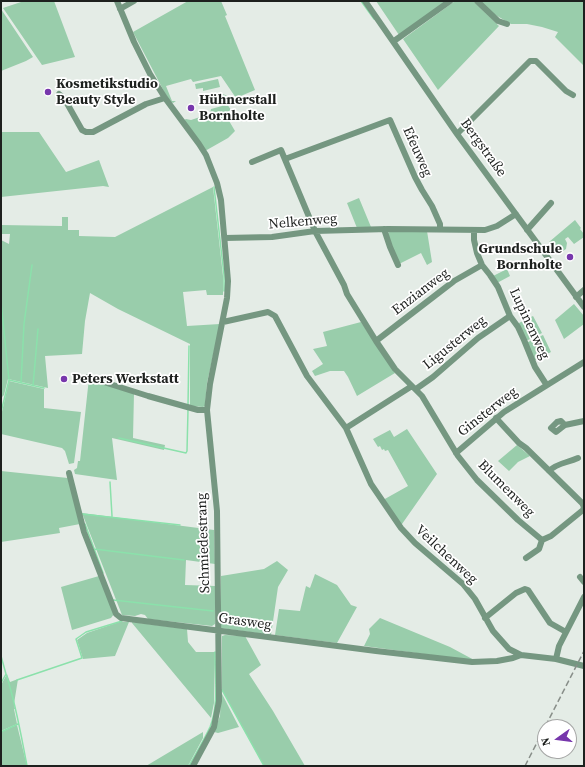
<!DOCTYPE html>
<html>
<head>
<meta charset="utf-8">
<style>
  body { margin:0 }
  #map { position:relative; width:585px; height:767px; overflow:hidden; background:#e4ece6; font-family:"Source Serif 4",serif }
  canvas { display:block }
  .frame { position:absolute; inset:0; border:2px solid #1d201e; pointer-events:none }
  .north { position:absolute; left:537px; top:719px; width:40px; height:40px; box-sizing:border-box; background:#fff; border:1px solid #a5a6a5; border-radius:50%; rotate:256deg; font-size:11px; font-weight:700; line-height:16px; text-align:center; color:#1d201e }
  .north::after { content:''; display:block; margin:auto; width:14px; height:18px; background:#7737ac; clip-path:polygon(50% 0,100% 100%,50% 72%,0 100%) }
</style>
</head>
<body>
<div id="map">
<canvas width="585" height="767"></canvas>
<div class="frame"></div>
<div class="north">N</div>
</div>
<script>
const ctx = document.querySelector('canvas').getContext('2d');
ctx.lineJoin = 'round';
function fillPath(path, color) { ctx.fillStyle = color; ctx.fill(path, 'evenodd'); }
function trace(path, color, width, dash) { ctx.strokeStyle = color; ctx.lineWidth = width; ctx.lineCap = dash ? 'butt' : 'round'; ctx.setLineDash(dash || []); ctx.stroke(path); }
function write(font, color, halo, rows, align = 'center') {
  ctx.font = font + ' "Source Serif 4",serif'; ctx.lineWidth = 3.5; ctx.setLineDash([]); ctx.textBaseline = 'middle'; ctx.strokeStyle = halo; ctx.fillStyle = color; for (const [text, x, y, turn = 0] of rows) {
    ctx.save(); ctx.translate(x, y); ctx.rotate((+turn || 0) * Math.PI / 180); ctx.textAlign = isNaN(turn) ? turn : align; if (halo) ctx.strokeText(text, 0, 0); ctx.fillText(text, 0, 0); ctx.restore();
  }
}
const green = new Path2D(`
  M24 1H54L75 57 42 65 3 8Z
  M188 1H221L227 15 225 16 255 90 236 98 221 76 193 82 191 79 166 86 172 101H176L173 103 169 101 133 32Z
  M376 1H447L399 35Z
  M455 1H473L499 26 438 90 403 39Z
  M480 1H584V66L555 37 558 32 542 27 527 24H511L492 13Z
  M1 9 33 57 26 61 1 71Z
  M218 79 220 87 203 91V88L196 89 195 84Z
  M220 94C226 94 228 96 231 102L227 104 231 110 225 114 235 131 228 138 205 151 184 120 186 119 191 120 200 117V116L210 113 211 109 222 106Z
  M1 132H39L66 172 99 160 109 187 103 186 1 197Z
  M213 187 223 276V295H207L206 290 183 292 187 326 220 324 207 383 205 406 203 407 190 406V344L118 309 90 293 85 321 82 354 45 356 48 388 8 379 4 395 1 398V240L9 244 10 234H1V225L62 226V217H68V230H79V236L115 237Z
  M359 198 371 227 357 228 347 203Z
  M575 220 581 228 580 229 584 234V237L574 244 568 237 565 239 567 243 566 249 560 253 555 252 549 242Z
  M391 231H427L432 262 427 265 421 253 399 264 393 250 388 233Z
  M507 269 510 276 497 283 493 276Z
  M574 304 584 316V324L564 339 555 320Z
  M533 316 542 333 526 341 519 326V323Z
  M361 322 395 373 357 396 348 377 344 371H330L315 376 312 371 323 364 313 349 327 346 323 332Z
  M543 335 551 352 534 361 526 343Z
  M89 378 134 393 133 438 165 445 164 450 112 438 117 480 75 474 74 470 77 468 78 461H80Z
  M9 381 44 389V408L81 412 74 463 69 464 65 451 62 448 1 434V416Z
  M407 429 437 474 402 524 400 525 383 500 408 486 388 450 385 451 384 449 382 450 380 446 378 447 373 439 390 430 394 437Z
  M517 445 530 456 518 462 509 471 498 461Z
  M1 471 68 478 80 524 59 528 60 533 1 542Z
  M82 513 214 530 215 564 186 560 185 585 215 586V624L212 626 148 619 145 615 141 614 135 616 122 615Z
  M277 561 288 570 278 587 271 635 221 628V576L264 569Z
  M315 574 337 585 351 605 357 607 337 643 275 635 279 609 300 611 306 586 310 588Z
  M99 576 114 614 111 618 72 630 61 587Z
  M380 618 450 647 476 661 364 646 370 634 369 629Z
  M119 622H129L115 656 83 659 77 640 87 633Z
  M132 622 187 629 188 642 196 652H215L214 703 211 718 132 623Z
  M225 635 245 636 261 665 249 674 273 711 305 766H264L222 690V636Z
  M7 674 10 682 18 679 14 704 15 709H14L17 724 1 731V685Z
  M221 692 239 727 218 733 214 732 220 716Z
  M17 725 27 766H1V732Z
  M203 732V738L188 766H146Z`);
const stream = new Path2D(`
  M361 1 374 19
  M214 187 224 275V291
  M1 302 9 380 1 412
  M9 380 44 388
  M21 383 24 324 32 265
  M33 386 38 329
  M188 405 189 346
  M119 438 186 453 187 451 188 410
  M110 482 112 516
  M82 514 180 525
  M85 524 103 573
  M94 549 184 560
  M113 600 213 611
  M1 656 6 674 1 683
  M6 674C16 704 21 735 27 766
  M17 680 82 658 76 639 86 632 122 621
  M222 690 264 766
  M1 732 18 724
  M189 766C196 753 204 740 210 727 219 705 215 676 215 652`);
const minor = new Path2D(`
  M117 1 134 42 150 74 165 98 199 144 206 155 217 183 221 200 228 281 227 298 210 384 207 410 217 511 219 701 214 727 193 766
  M365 1 457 134 584 307
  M477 1 498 21 507 24
  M120 9 134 1
  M394 41 450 1
  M59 94 64 98 82 130 86 132H93L146 104 165 98
  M457 134 530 61H536L566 91 573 95
  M285 159 390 120 415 177 422 190 432 206 440 224V229
  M252 162 281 150 315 231 344 285 347 294 376 341 395 369 422 396 458 456 477 480 518 520 542 540
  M384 229 390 247 398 265
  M527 230 551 203
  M474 231V240L477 253 482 265 490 275 498 287 510 316 518 327 524 340 535 367 546 384
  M225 238 272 237 315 231 388 229 485 230 497 226 516 214
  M576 297 584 290
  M223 322 268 312 275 316 307 376 346 428 371 484 401 528 415 543 463 584 475 599 493 631 509 649 521 655 556 659 584 666
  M376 341 454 281 482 265
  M88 377 148 396 198 410H207
  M416 389 433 377 478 338 510 316
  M496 418 519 443 526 448 582 503 584 507
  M565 425 561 421 557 422 551 428 556 432 565 425 584 421
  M346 428 412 386
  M456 453 504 412 584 362
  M549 471C557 463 567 463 578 458
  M69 473 84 532 116 614 121 618 376 651 472 662 497 661 513 658 521 655
  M526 558 539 549 542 540 551 536 583 510 584 507
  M580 577 584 582
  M485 618 516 593 525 589 528 590 550 623 566 632
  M556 659 559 646 584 597`);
const rail = new Path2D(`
  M525 766 584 651`);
const markers = [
  [48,92,4,"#7737ac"],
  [191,108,4,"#7737ac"],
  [570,257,4,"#7737ac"],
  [64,379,4,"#7737ac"]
];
const poiNames = [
  ["Kosmetikstudio",56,84],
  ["Beauty Style",56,100],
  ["Hühnerstall",199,100],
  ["Bornholte",199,116],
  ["Grundschule",562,249,"right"],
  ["Bornholte",562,265,"right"],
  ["Peters Werkstatt",72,379]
];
const streetNames = [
  ["Bergstraße",483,148,54],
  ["Efeuweg",417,152,66],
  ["Nelkenweg",303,222,-5],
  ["Enzianweg",421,292,-37],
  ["Lupinenweg",529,324,65],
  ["Ligusterweg",455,343,-39],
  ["Ginsterweg",488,412,-38],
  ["Blumenweg",506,489,45],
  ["Schmiedestrang",204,543,-92],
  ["Veilchenweg",446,555,43],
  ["Grasweg",245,622,8]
];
fillPath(green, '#99cdab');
trace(stream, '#8be1ab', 1.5);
trace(minor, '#759781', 6);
trace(rail, '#888e89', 1.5, [6, 3]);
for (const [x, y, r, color] of markers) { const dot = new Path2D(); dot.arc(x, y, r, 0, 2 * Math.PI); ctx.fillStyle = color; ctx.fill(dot); trace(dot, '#fff', 1.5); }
write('bold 14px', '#1d201e', '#fff', poiNames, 'left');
write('14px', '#1d201e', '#fff', streetNames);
</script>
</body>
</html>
